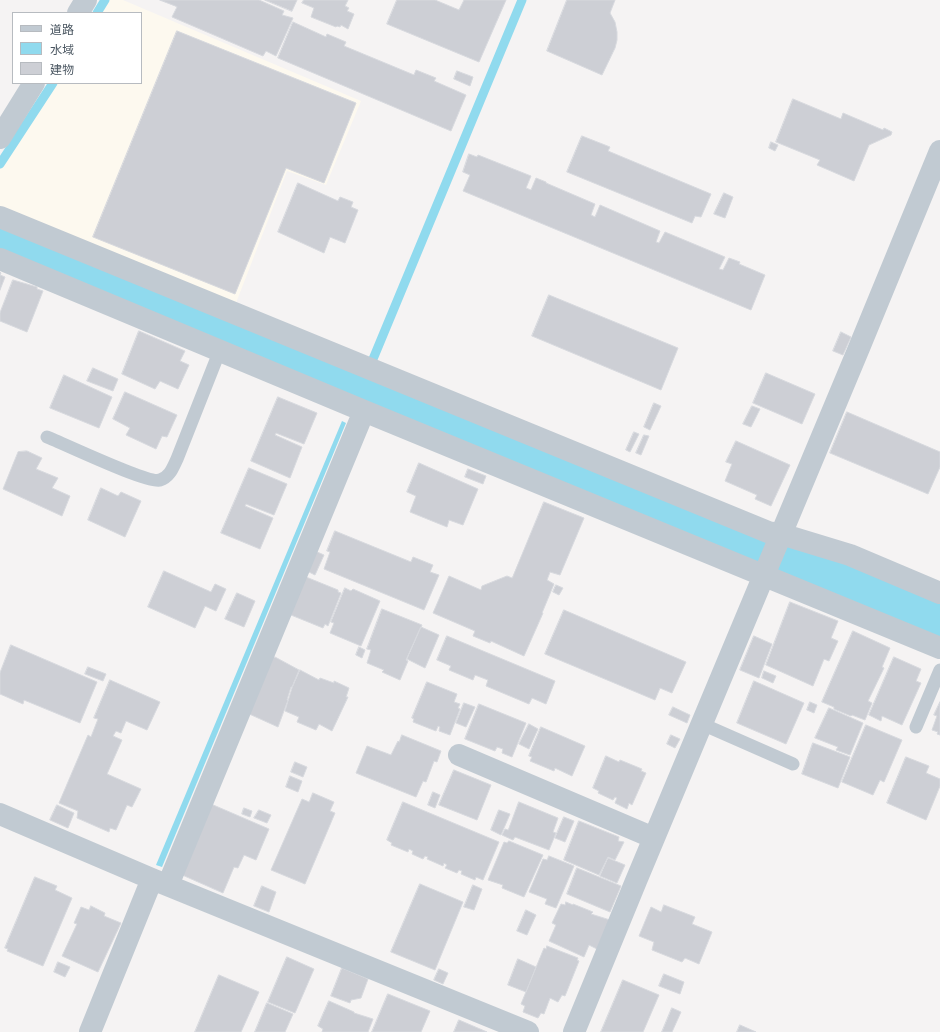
<!DOCTYPE html>
<html>
<head>
<meta charset="utf-8">
<style>
  body { margin:0 }
  #map { position:relative; width:940px; height:1032px; overflow:hidden; background:#f5f3f3; font-family:"Varela Round","Noto Sans JP",sans-serif }
  canvas { display:block }
  .legend { position:absolute; left:12px; top:12px; width:130px; height:72px; box-sizing:border-box; background:#fff; border:1px solid #b7bbc0; margin:0; padding:5px 7px; list-style:none; font-size:12px; color:#4a5661 }
  .legend li { display:flex; align-items:center; gap:8px; height:20px }
  .legend b { width:20px; border:1px solid #b7bbc0 }
</style>
</head>
<body>
<div id="map">
<canvas width="940" height="1032"></canvas>
<ul class="legend">
<li><b style="height:5px;background:#c1cad2"></b>道路</li>
<li><b style="height:11px;background:#90daee"></b>水域</li>
<li><b style="height:11px;background:#cdcfd5"></b>建物</li>
</ul>
</div>
<script>
const ctx = document.querySelector('canvas').getContext('2d');
ctx.lineJoin = 'round';
function fillPath(path, color) { ctx.fillStyle = color; ctx.fill(path, 'evenodd'); }
function trace(path, color, width, dash) { ctx.strokeStyle = color; ctx.lineWidth = width; ctx.lineCap = dash ? 'butt' : 'round'; ctx.setLineDash(dash || []); ctx.stroke(path); }
const commercial = new Path2D(`
  M109 0H123L361 101 326 185 287 171 236 303 0 206V169L55 83H141V13H100Z`);
const water = new Path2D(`
  M342 421 346 423 162 867 156 865Z`);
const stream = new Path2D(`
  M97 13 105 0
  M0 164 53 83
  M361 388 522 0`);
const river = new Path2D(`
  M0 237 940 631`);
const building = new Path2D(`
  M160 0H259L284 11 282 15 293 18 276 56 266 51 263 56 172 17 177 7Z
  M265 0H297L292 11Z
  M304 0H348L345 6 349 8 347 11 354 14 348 29 341 25 340 27 337 26 336 27 311 17 314 8 302 3Z
  M397 0H435L459 10 464 0H506L479 62 387 24Z
  M567 0H615L610 13 615 22 617 32V40L615 48 602 75 547 51Z
  M293 22 326 37 327 34 346 42 344 46 414 75 416 70 436 78 434 81 466 95 451 131 278 58Z
  M177 31 356 103 324 183 286 168 235 294 93 237Z
  M457 71 473 77 470 86 454 79Z
  M793 99 841 119 843 113 883 130 884 128 892 132 891 135 869 145 854 181 817 165 820 160 776 142Z
  M582 136 610 147 608 151 711 194 701 217 695 216 692 223 567 172Z
  M771 142 778 145 775 151 769 148Z
  M469 154 477 157 478 155 531 176 526 188 531 190 536 178 546 182V183L595 204 591 215 595 217 600 205 660 231 656 242 659 243 665 232 725 257 719 269 723 270 729 258 740 262 739 264 765 275 751 310 463 191 470 175 463 172Z
  M298 183 338 201 340 197 353 202 351 207 358 210 345 243 330 237 324 253 278 232Z
  M724 193 733 197 725 218 714 214Z
  M0 272 1 273 0 275 5 277 0 290Z
  M13 280 37 287V289L43 291 27 332 0 321V313Z
  M549 295 678 348 661 390 532 336Z
  M139 331 185 351 180 361 189 365 178 389 160 381 155 389 122 374Z
  M841 332 851 337 843 355 833 351Z
  M93 368 118 379 113 391 87 381Z
  M766 373 815 394 802 424 753 403Z
  M64 375 112 397 99 428 50 408Z
  M125 392 177 415 167 437 162 436 156 449 126 435 130 428 113 419Z
  M278 397 317 413 304 444 276 433 275 435 302 447 290 478 251 461Z
  M654 403 661 406 650 430 644 427Z
  M752 406 760 409 751 427 743 424Z
  M847 412 940 452V467L928 494 830 453Z
  M634 432 639 434 630 452 626 450Z
  M644 435 649 436 641 455 636 453Z
  M736 441 790 465 771 506 755 499 757 495 725 481 732 464 726 462Z
  M27 451 42 458 36 469 58 478 52 488 70 496 62 516 3 489 18 452Z
  M419 463 478 489 463 525 449 520 447 527 410 512 416 496 407 492Z
  M249 468 287 484 274 515 246 504 245 506 273 518 260 549 221 533Z
  M468 469 486 476 483 484 465 477Z
  M101 488 118 496 121 492 141 501 125 537 88 520Z
  M544 502 584 518 560 575 550 572 547 580 554 584 542 613H543L524 656 491 641 490 643 473 636 475 631 433 613 449 576 481 590 482 586 507 576 512 578Z
  M335 531 411 562 413 557 433 565 430 572 439 575 424 610 324 569 330 552 327 551Z
  M315 551 324 555 315 575 307 571Z
  M164 571 211 592 215 584 226 589 216 611 205 606 195 628 148 607Z
  M306 577 338 590V592L341 593 328 626 325 624 323 628 291 615Z
  M556 585 563 588 559 595 553 592Z
  M345 588 351 591 353 589 380 601 361 646 330 633 334 623 331 622Z
  M237 593 255 601 244 627 225 619Z
  M790 602 838 621 831 638 838 641 829 661 824 659 813 686 766 665Z
  M382 609 422 625 406 660 408 661 400 680 382 672 384 670 367 663 371 650 367 649Z
  M564 610 686 662 672 693 660 688 655 700 545 654Z
  M421 627 439 635 425 668 407 659Z
  M853 631 890 648 882 667 884 668 868 701 872 703 865 720 852 715 851 716 834 709V707L822 702Z
  M447 636 555 681 546 704 532 698 529 704 486 686 488 680 475 675 473 680 449 670 451 666 437 660Z
  M754 636 772 644 759 678 740 670Z
  M11 645 97 682 80 723 24 700 23 704 0 694V673Z
  M359 647 365 650 362 658 356 655Z
  M275 657 299 670 292 687H291L287 700H288L278 727 247 713 269 660Z
  M894 657 921 669 916 681 921 683 902 725 882 716 881 721 869 715Z
  M88 667 106 674 103 681 85 674Z
  M300 670 319 680 320 678 334 683V681L349 688 346 697H348L332 731 319 724 316 730 297 722 299 717 285 711 292 688Z
  M764 671 776 676 773 683 762 678Z
  M110 680 160 702 147 730 126 721 121 733 116 731 113 736 122 740 107 774 141 789 132 807 127 805 116 830 110 828 109 832 77 818 78 811 59 803 88 735 91 737 98 719 94 718Z
  M754 681 804 703 786 744 737 723Z
  M427 682 457 694 454 702 460 704 458 708 460 709 450 735 439 731 440 727 438 726 436 731 413 722 414 719 412 718Z
  M810 702 817 705 814 713 807 710Z
  M940 702V735L937 734 938 732 932 730 937 716 934 715Z
  M464 703 475 707 466 727 456 723Z
  M479 704 526 723 512 757 502 753 503 749 497 747 495 751 465 739Z
  M673 707 690 715 687 723 669 715Z
  M829 708 863 723 850 755 836 750 838 747 815 738Z
  M529 724 538 729 529 749 519 744Z
  M866 725 902 740 884 782 880 780 873 795 842 782Z
  M541 727 585 746 572 776 555 768 554 771 530 761 532 757 529 756Z
  M402 735 441 751 437 762 434 761 426 782 423 781 416 797 356 773 367 746 391 755 398 741 399 742Z
  M671 735 680 739 675 748 667 744Z
  M813 743 850 757 838 788 802 774Z
  M606 756 619 762 620 760 642 769 641 771 646 773 632 805 629 803 627 809 615 803 617 798 615 797 613 800 598 793 599 791 593 788Z
  M906 757 929 766 926 773 940 779V786L926 820 887 803Z
  M295 762 307 767 303 777 291 772Z
  M454 770 491 785 477 820 439 805Z
  M290 776 302 781 298 792 286 787Z
  M433 792 440 795 435 808 428 805Z
  M313 793 334 802 330 811 335 813 305 884 271 870 302 799 309 802Z
  M403 802 499 842 483 880 476 877 475 880 461 874 462 871 459 870 457 873 445 868 447 865 444 863 443 866 427 859 428 857 425 856 423 859 412 854 413 851 409 849 408 852 391 845 392 843 387 840Z
  M519 802 558 818 553 832 556 833 549 850 515 837 513 840 502 835 505 829 508 830Z
  M211 804 269 829 256 860 244 855 238 868 234 867 223 893 180 874Z
  M57 805 74 813 68 828 50 820Z
  M244 808 252 811 250 817 242 814Z
  M259 810 271 815 267 823 254 818Z
  M499 810 510 814 501 835 491 830Z
  M564 817 574 821 565 842 555 838Z
  M579 821 619 837 618 841 624 842 615 860 608 857 599 875 564 860Z
  M509 841 543 855 524 897 502 888 503 885 488 880 504 842 507 843Z
  M549 856 574 866 556 908 545 904 547 899 529 892 543 859 547 860Z
  M608 858 625 865 617 883 600 876Z
  M577 868 621 886 610 912 567 894Z
  M35 877 57 886 55 890 72 898 43 966 7 951 8 949 5 948Z
  M420 884 463 902 435 970 391 952Z
  M473 885 482 889 474 910 464 907Z
  M262 886 276 892 269 912 254 906Z
  M566 902 573 905V904L593 912 591 914 610 920 597 949 589 945 584 957 549 941 556 925 552 923 561 904 565 905Z
  M664 905 695 917 692 924 712 932 699 964 685 958 682 962 652 950 654 942 639 936 651 907 661 912Z
  M91 906 105 913 104 916 121 923 98 972 62 956 77 924 74 923 81 907 89 910Z
  M526 910 536 915 527 935 517 931Z
  M547 946 578 958 577 960 579 961 565 996 562 995 558 1002 550 998 544 1014 541 1013 538 1018 523 1012 525 1006 521 1004 544 948 546 949Z
  M287 957 314 969 295 1013 268 1002Z
  M518 959 536 967 526 992 508 985Z
  M58 962 70 967 65 977 54 972Z
  M342 968 368 979 361 998 351 1000 350 1003 331 996Z
  M439 969 448 973 443 984 434 980Z
  M664 974 684 982 680 994 659 986Z
  M219 975 259 992 241 1032H195Z
  M623 980 659 995 643 1032H601Z
  M388 994 430 1011 421 1032H372Z
  M329 1001 354 1012V1013L373 1019 368 1032H322L323 1029 318 1026Z
  M267 1003 293 1014 285 1032H255Z
  M672 1008 681 1012 672 1032H662Z
  M459 1020 487 1032H454Z
  M740 1025 756 1032H737Z`);
const service = new Path2D(`
  M47 437C65 444 148 484 160 480 170 477 173 467 177 459L220 350
  M702 724 793 764
  M916 727 940 670`);
const minor = new Path2D(`
  M78 13 86 0
  M0 138 34 83
  M0 217 768 532 781 534 850 555 940 593
  M0 259 364 411 940 648
  M459 755 654 838
  M0 814 152 879 528 1032
  M168 885 364 411
  M90 1032 152 879
  M574 1032 636 881 859 348 940 151`);
fillPath(commercial, '#fdf9ef');
fillPath(water, '#90daee');
trace(stream, '#90daee', 9);
trace(river, '#90daee', 51);
fillPath(building, '#cdcfd5');
trace(building, '#d7d9de', 1);
trace(service, '#c1cad2', 13);
trace(minor, '#c1cad2', 22);
</script>
</body>
</html>
